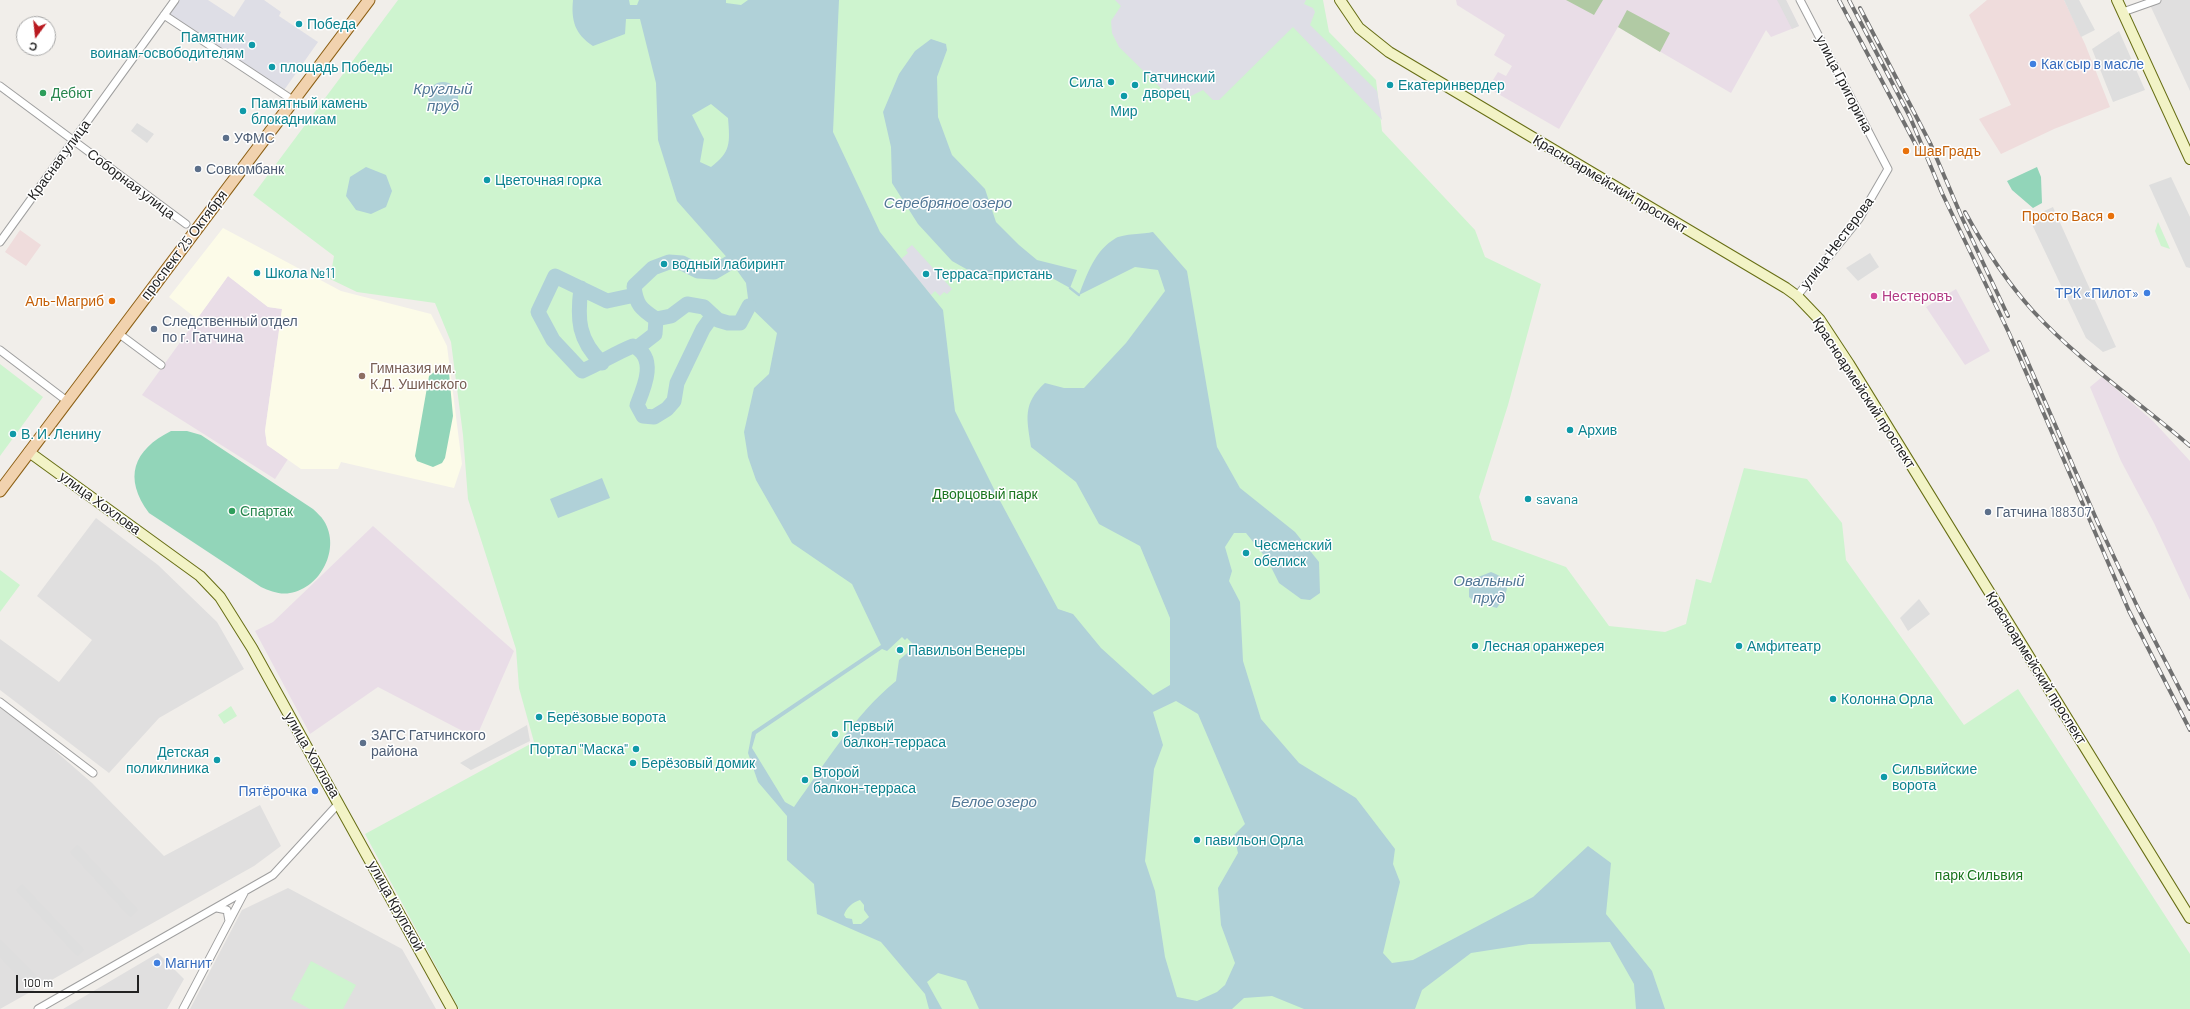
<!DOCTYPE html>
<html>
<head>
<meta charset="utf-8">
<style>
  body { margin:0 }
  #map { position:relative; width:2190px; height:1009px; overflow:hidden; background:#f1eeea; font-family:Barlow,sans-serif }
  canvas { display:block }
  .north { position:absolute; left:16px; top:16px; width:40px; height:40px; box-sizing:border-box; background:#fff; border:1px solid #a7a7a7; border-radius:50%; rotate:195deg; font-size:11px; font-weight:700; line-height:16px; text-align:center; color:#222 }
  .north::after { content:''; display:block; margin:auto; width:14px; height:18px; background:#b91a20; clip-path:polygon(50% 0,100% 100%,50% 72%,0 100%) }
  .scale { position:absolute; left:16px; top:975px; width:123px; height:18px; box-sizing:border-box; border:2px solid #222; border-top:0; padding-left:5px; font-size:12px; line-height:14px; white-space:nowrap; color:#222; -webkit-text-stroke:3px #fff; paint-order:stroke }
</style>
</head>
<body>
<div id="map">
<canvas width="2190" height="1009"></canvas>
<div class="north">С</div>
<div class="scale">100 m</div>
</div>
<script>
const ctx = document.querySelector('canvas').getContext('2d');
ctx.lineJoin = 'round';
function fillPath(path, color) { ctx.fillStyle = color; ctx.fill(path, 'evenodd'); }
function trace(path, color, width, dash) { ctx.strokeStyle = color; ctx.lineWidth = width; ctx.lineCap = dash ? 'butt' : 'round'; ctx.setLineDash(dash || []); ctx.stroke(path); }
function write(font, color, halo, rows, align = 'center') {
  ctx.font = font + ' Barlow,sans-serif'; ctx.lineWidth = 3; ctx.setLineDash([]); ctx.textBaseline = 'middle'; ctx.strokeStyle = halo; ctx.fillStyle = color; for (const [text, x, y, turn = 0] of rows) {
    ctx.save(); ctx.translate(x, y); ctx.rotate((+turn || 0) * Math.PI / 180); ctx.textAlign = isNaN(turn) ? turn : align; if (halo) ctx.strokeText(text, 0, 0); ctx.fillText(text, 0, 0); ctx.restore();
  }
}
const residential = new Path2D(`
  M2161 0H2190V91L2150 5Z
  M96 518 158 565 217 622 244 669 159 718 109 773 0 690V639L59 682 92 640 37 596Z
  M0 708 37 735 92 783 164 856 260 805 281 846 254 866 0 1009Z
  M288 888 402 949 436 1009H190L242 910Z
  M158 953 184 979 167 1009H63Z`);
const commercial = new Path2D(`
  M1987 0H2064L2085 44 2110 107 2054 129 2001 154 1979 119 2011 105 1969 15Z
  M20 230 41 245 26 266 5 252Z`);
const industrial = new Path2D(`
  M1456 0H1786L1799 26 1771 37 1766 30 1731 93 1618 27 1559 129 1488 88 1498 72 1506 76 1512 66 1494 55 1505 35 1457 5Z
  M228 276 268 307 282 309 265 431 267 445 288 459 275 479 142 395Z
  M1956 289 1990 351 1965 365 1926 307Z
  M2102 377 2153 421 2190 461V600L2154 523 2121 461 2090 387Z
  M373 526 514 651 476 738 378 687 310 734 255 631 273 622Z`);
const education = new Path2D(`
  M223 228 341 291 431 314 447 346 462 464 454 488 341 462 338 469H301L267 445 265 431 282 309 268 307 228 276 197 319 169 297Z`);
const forest = new Path2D(`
  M1566 0H1603L1594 15Z
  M1627 10 1670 33 1660 52 1618 27Z`);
const park = new Path2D(`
  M398 0H1323L1329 32 1376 80 1382 131 1475 230 1485 257 1541 284 1508 405 1479 497 1492 540 1566 567 1609 626 1665 632 1686 624 1696 579 1711 583 1744 468 1807 479 1842 523 1846 560 1964 725 2018 689 2190 954V1009H459L365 834 534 742 519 688 516 649 468 499 463 435 451 342 435 303 357 292 330 279 334 256 253 195Z
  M2158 222 2170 249 2161 246 2155 231Z
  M0 364 43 397 0 456Z
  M0 570 20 585 0 612Z
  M231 706 237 716 224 724 218 715Z
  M311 961 356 985 343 1009H310L291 999Z`);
const pitch = new Path2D(`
  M2037 167 2041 177 2042 203 2033 208 2012 190 2007 181Z
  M437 370 449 373 453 416 445 458 442 463 433 467 417 461 415 456 429 376Z
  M171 431H187L201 435 313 509C317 513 321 516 324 521 341 548 321 588 290 593 280 595 270 591 261 587L149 513C123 478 133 450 171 431Z`);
const parking = new Path2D(`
  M1777 0H1786L1799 26 1792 29Z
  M2064 0H2079L2095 30 2081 37Z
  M2119 31 2145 90 2113 102 2092 49Z
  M137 123 154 134 147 143 131 131Z
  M2171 177 2190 217V268L2186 267 2149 185Z
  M2053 207 2116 347 2103 352 2086 338 2029 218Z
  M1870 253 1879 267 1858 281 1846 268Z
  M1919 599 1930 614 1908 631 1900 618Z
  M527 725 530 741 471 770 460 763Z
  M78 845 138 910 130 917 70 852Z
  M22 884 84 950 77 956 16 890Z
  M0 939 42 982 33 991 0 957Z`);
const plaza = new Path2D(`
  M175 0H208L234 17 245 0H264L281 12 279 16 318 42 282 93 164 15Z
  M1115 0H1306L1304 4 1313 8 1315 12 1310 25 1377 91 1382 120 1293 27 1219 100H1213L1203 90 1189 97 1168 95 1119 47 1112 33 1111 21 1121 6Z
  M912 245 952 289 947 294 944 292 940 296 935 291 931 295 901 259 908 253 906 250Z`);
const water = new Path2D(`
  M573 0H629L630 5H637L639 0H726V3L741 5 748 0H839L833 132 880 232 943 310 955 411 998 497 1058 609 1073 614 1101 648 1153 695 1170 685V618L1140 546 1099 524 1076 482 1031 447C1027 419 1022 404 1045 383L1064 388H1084L1126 343 1165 291 1158 270 1135 267 1079 295C1087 274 1095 250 1116 238 1123 234 1144 234 1153 232L1187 271 1217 447 1240 488 1295 532 1319 562 1320 593 1310 600 1301 599 1279 583 1267 559 1246 533H1234L1225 547 1232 571 1229 581 1240 602 1243 661 1261 719 1299 763 1356 798 1395 849 1393 864 1400 882 1383 953 1392 963 1413 960 1533 897 1588 846 1611 863 1606 914 1652 971 1665 1009H1636L1634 984 1610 942 1529 944 1471 953 1422 990 1415 1009H1304L1272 996 1244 998 1232 1009H979L966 981 938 973 927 982 942 1009H929L925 994 881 942 817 914 814 884 787 860V816L758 782 748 753 752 732 881 645 852 584 792 543 756 480 748 457 744 432 754 388 769 374 777 333 749 306 746 283 731 262 677 201 658 140 656 83 640 19H626L625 34 593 46C575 34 571 21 573 0ZM711 104 728 118C730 143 731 152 711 167L700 162 704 139 692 115ZM902 637 905 640 907 638 913 644 911 646 912 649 899 660 896 681C854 715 825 764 794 807L785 802 752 748 756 734 882 649 887 651ZM1176 701 1198 714 1245 824 1234 835 1238 853 1218 888 1221 925 1235 963 1225 985 1217 992 1197 1001 1177 997 1165 957 1155 891 1145 861 1154 769 1163 745 1153 712ZM860 900 864 905V910L869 917 861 924H853L852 919 846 918 844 915C846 908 853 902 860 900Z
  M931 39 946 44 947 50 937 77 938 117 952 155 985 189 996 222 1019 245 1037 260 1077 270 1070 288 1043 273 1010 281 984 279 952 261 918 224 892 183 891 147 883 112 899 74 915 51Z
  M428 97a15 15 0 1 1 30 0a15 15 0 1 1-30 0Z
  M366 167 386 175 392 191 386 207 371 214 356 210 346 196 350 177Z
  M602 478 610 498 558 518 550 499Z
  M1491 572C1515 581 1508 591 1497 608L1475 602 1469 597V589L1473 579Z`);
const stream = new Path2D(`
  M1070 288 1079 295`);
const river = new Path2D(`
  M731 262 714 272 698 271 682 263 669 262 653 268 634 286C636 305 641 309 656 319L671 316 687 304 704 307 718 320 728 323H740L749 306
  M581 288C577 319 578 340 602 363
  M635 295 607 301 555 276 538 312 553 340 582 371C599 364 615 353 633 346 658 357 644 388 637 405L643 416 654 417 667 409 674 401 677 383 703 329 713 315
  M637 348 655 334 656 319`);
const street = new Path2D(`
  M2123 12 2157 0
  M164 15 294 101
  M0 86 186 224
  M0 242 175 0
  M1797 296 1859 219 1888 169 1800 0
  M118 333 161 365
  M0 350 67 401
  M0 702 93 773
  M217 908 227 910 229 921
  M38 1009 273 875 339 803
  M183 1009 244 893`);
const secondary = new Path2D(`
  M1340 0 1359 28 1389 52 1786 288 1797 296 1820 320 1849 364 2190 918
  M2117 0 2190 159
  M29 452 200 576 220 597 252 648 452 1009`);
const primary = new Path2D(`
  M0 491 369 0`);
const rail = new Path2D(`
  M1839 0 1918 149
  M1849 0 1910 117 1942 193 2009 333 2129 611 2190 730
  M1860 8 1931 145 1963 220 2008 316
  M1965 212C1984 247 2006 281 2033 311 2080 362 2138 401 2190 446
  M2019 342 2098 523 2138 608 2190 709`);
const markers = [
  [299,24,4,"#0f9aa8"],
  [252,45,4,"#0f9aa8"],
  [2033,64,4,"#3f7fe0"],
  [272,67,4,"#0f9aa8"],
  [1111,82,4,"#0f9aa8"],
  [1135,85,4,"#0f9aa8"],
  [1390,85,4,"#0f9aa8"],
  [43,93,4,"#2e9e5b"],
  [1124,96,4,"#0f9aa8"],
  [243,111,4,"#0f9aa8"],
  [226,138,4,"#5c6f8a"],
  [1906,151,4,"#e8710a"],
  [198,169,4,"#5c6f8a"],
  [487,180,4,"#0f9aa8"],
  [2111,216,4,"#e8710a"],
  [664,264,4,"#0f9aa8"],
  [257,273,4,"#0f9aa8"],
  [926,274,4,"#0f9aa8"],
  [2147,293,4,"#3f7fe0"],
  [1874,296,4,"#d1479c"],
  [112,301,4,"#e8710a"],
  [154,329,4,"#5c6f8a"],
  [362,376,4,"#8d6e63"],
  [1570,430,4,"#0f9aa8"],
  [13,434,4,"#0f9aa8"],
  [1528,499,4,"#0f9aa8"],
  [232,511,4,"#2e9e5b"],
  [1988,512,4,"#5c6f8a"],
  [1246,553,4,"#0f9aa8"],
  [1475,646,4,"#0f9aa8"],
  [1739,646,4,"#0f9aa8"],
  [900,650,4,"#0f9aa8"],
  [1833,699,4,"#0f9aa8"],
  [539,717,4,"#0f9aa8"],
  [835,734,4,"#0f9aa8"],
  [363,743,4,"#5c6f8a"],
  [636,749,4,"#0f9aa8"],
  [217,760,4,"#0f9aa8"],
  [633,763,4,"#0f9aa8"],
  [1884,777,4,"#0f9aa8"],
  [805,780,4,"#0f9aa8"],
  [315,791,4,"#3f7fe0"],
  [1197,840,4,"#0f9aa8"],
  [157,963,4,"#3f7fe0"]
];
const cultureNames = [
  ["Победа",307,24],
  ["Памятник",244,37,"right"],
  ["воинам-освободителям",244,53,"right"],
  ["площадь Победы",280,67],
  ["Гатчинский",1143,77],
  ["дворец",1143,93],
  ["Сила",1103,82,"right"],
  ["Екатеринвердер",1398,85],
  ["Памятный камень",251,103],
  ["блокадникам",251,119],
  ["Мир",1124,111,"center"],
  ["Цветочная горка",495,180],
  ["водный лабиринт",672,264],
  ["Школа №11",265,273],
  ["Терраса-пристань",934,274],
  ["Архив",1578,430],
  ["В. И. Ленину",21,434],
  ["savana",1536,499],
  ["Чесменский",1254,545],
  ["обелиск",1254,561],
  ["Лесная оранжерея",1483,646],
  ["Амфитеатр",1747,646],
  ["Павильон Венеры",908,650],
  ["Колонна Орла",1841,699],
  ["Берёзовые ворота",547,717],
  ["Первый",843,726],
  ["балкон-терраса",843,742],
  ["Портал \"Маска\"",628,749,"right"],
  ["Детская",209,752,"right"],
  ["поликлиника",209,768,"right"],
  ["Берёзовый домик",641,763],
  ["Сильвийские",1892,769],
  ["ворота",1892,785],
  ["Второй",813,772],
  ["балкон-терраса",813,788],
  ["павильон Орла",1205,840]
];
const shopNames = [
  ["Как сыр в масле",2041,64],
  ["ТРК «Пилот»",2139,293,"right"],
  ["Пятёрочка",307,791,"right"],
  ["Магнит",165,963]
];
const streetNames = [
  ["улица Григорина",1844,84,63],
  ["Красная улица",59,160,-54],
  ["Соборная улица",131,184,37],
  ["Красноармейский проспект",1610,184,31],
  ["улица Нестерова",1837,243,-53],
  ["проспект 25 Октября",184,245,-53],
  ["Красноармейский проспект",1864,393,57],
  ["улица Хохлова",100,503,36],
  ["Красноармейский проспект",2036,668,58],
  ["улица Хохлова",312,755,60],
  ["улица Крупской",396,906,61]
];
const leisureNames = [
  ["Дебют",51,93],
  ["Спартак",240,511]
];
const serviceNames = [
  ["УФМС",234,138],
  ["Совкомбанк",206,169],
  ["Следственный отдел",162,321],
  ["по г. Гатчина",162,337],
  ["Гатчина 188307",1996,512],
  ["ЗАГС Гатчинского",371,735],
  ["района",371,751]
];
const foodNames = [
  ["ШавГрадъ",1914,151,"left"],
  ["Просто Вася",2103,216],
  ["Аль-Магриб",104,301]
];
const hotelNames = [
  ["Нестеровъ",1882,296]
];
const educationNames = [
  ["Гимназия им.",370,368],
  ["К.Д. Ушинского",370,384]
];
const parkNames = [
  ["Дворцовый парк",985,494],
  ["парк Сильвия",1979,875]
];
const waterNames = [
  ["Круглый",443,89],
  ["пруд",443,106],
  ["Серебряное озеро",948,203],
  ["Овальный",1489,581],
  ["пруд",1489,598],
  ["Белое озеро",994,802]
];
fillPath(residential, '#e0dfdf');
fillPath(commercial, '#efdcdc');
fillPath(industrial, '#e9dde7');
fillPath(education, '#fcfbe8');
fillPath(forest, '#b1caa4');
fillPath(park, '#cef4cf');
fillPath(pitch, '#92d5b9');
fillPath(parking, '#dedede');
fillPath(plaza, '#dedee6');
fillPath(water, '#b0d1d8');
trace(stream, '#b0d1d8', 2.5);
trace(river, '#b0d1d8', 15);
trace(street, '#9f9f9f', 9);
trace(secondary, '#676e14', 12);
trace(primary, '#8c5f14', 13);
trace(street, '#fff', 7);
trace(secondary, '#f2f3c6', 10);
trace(primary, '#f1d2ae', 11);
trace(rail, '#707070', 4);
trace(rail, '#fff', 2.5, [8]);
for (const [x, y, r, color] of markers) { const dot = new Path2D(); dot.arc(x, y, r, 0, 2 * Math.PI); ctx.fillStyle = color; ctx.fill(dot); trace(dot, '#fff', 1.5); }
write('14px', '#0d838f', '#fff', cultureNames, 'left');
write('14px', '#366cbe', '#fff', shopNames, 'left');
write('14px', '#222', '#fff', streetNames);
write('14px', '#27864d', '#fff', leisureNames, 'left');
write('14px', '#4e5e75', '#fff', serviceNames, 'left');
write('14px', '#c56008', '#fff', foodNames, 'right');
write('14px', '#b23c85', '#fff', hotelNames, 'left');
write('14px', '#785e54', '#fff', educationNames, 'left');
write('14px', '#1b751f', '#fff', parkNames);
write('italic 15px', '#527897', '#fff', waterNames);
</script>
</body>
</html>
